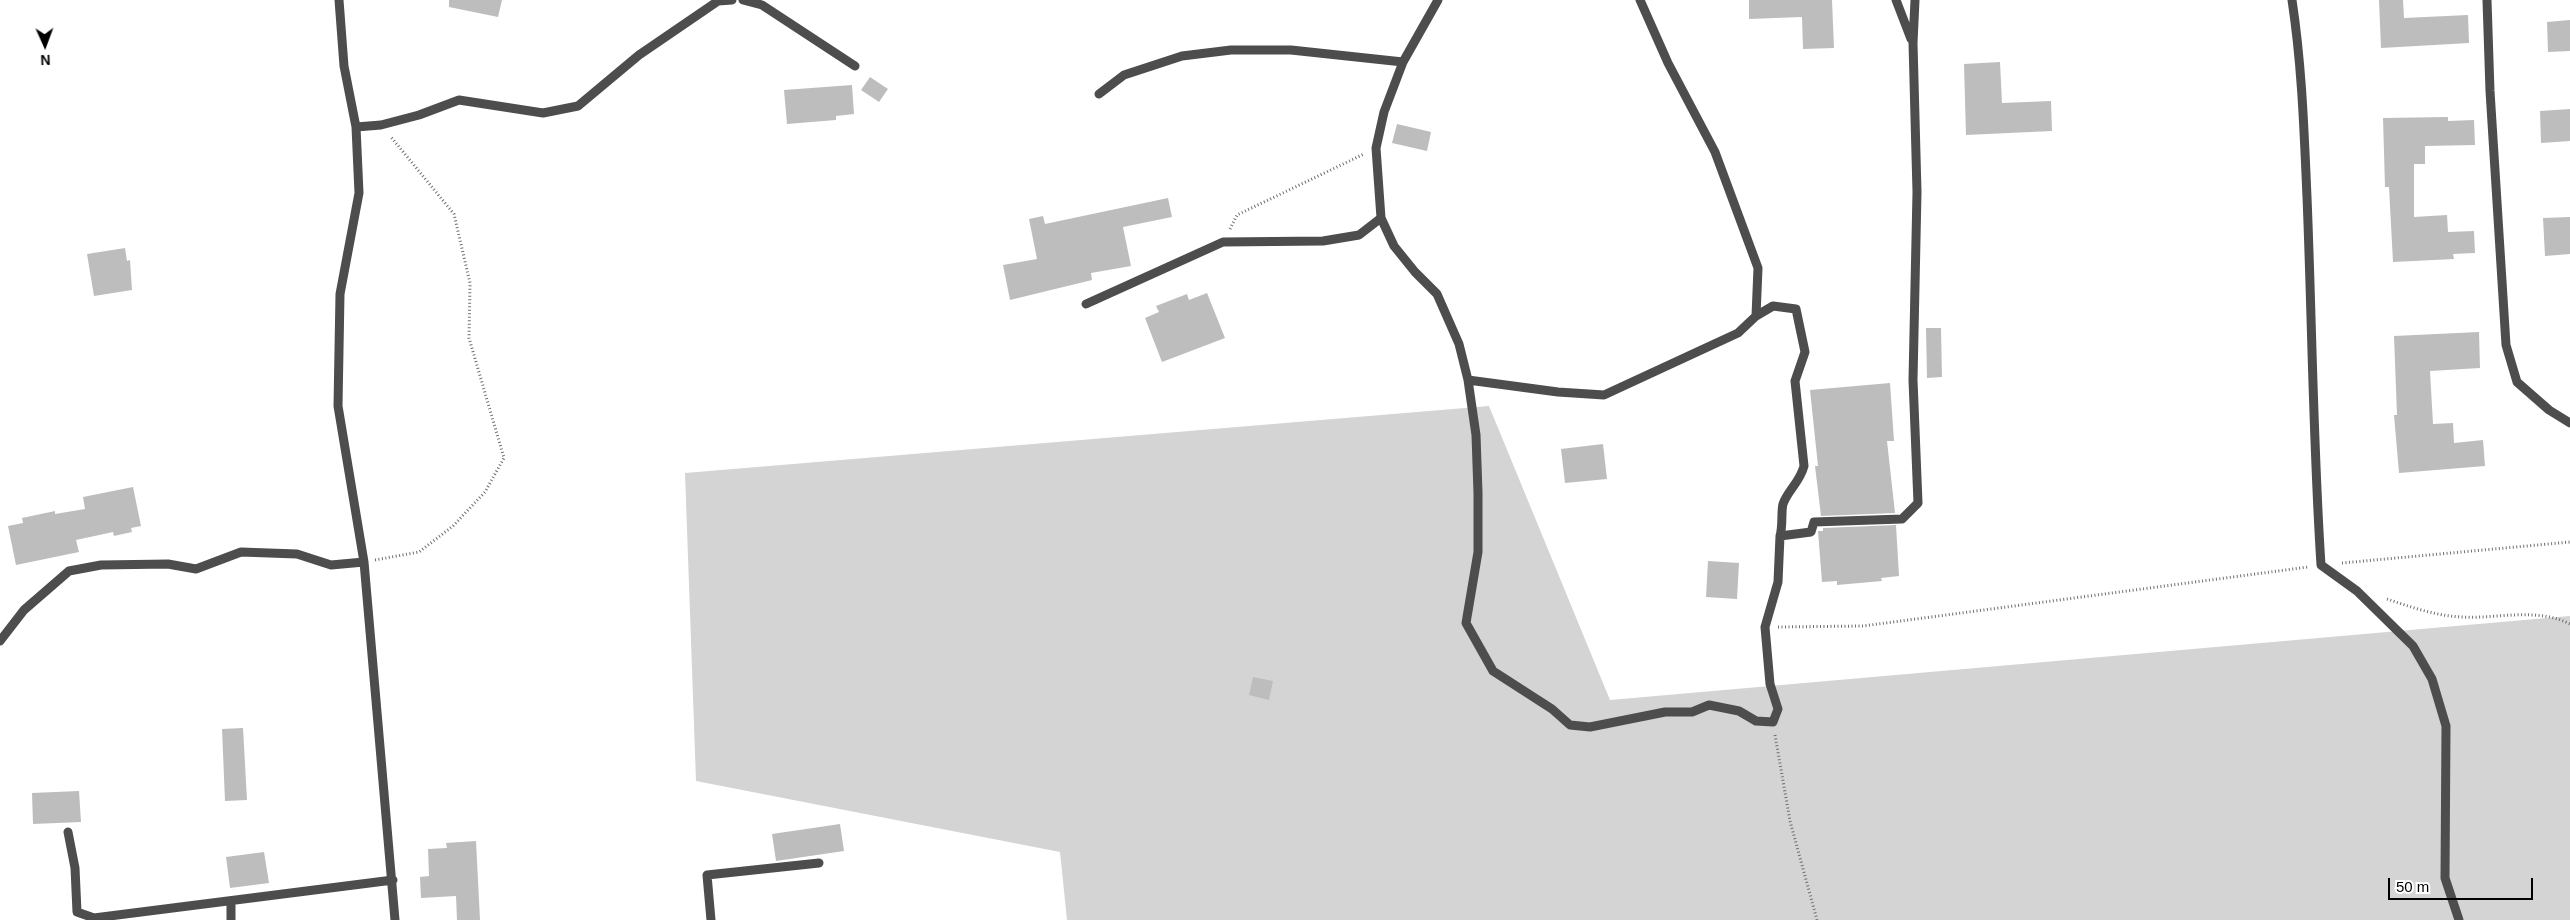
<!DOCTYPE html>
<html>
<head>
<meta charset="utf-8">
<style>
  body { margin:0 }
  #map { position:relative; width:2570px; height:920px; overflow:hidden; background:#fff; font-family:Arial,sans-serif }
  canvas { display:block }
  .north { position:absolute; left:20px; top:20px; width:50px; height:50px; -webkit-text-stroke:4px #fff; paint-order:stroke; rotate:178deg; font-size:14px; font-weight:700; line-height:20px; text-align:center; color:#000 }
  .north::after { content:''; display:block; margin:auto; width:18px; height:22px; background:#000; clip-path:polygon(50% 0,100% 100%,50% 72%,0 100%) }
  .scale { position:absolute; left:2388px; top:878px; width:145px; height:22px; box-sizing:border-box; border:2px solid #000; border-top:0; padding-left:6px; font-size:15px; line-height:18px; white-space:nowrap; color:#000; -webkit-text-stroke:4px #fff; paint-order:stroke }
</style>
</head>
<body>
<div id="map">
<canvas width="2570" height="920"></canvas>
<div class="north">N</div>
<div class="scale">50 m</div>
</div>
<script>
const ctx = document.querySelector('canvas').getContext('2d');
ctx.lineJoin = 'round';
function fillPath(path, color) { ctx.fillStyle = color; ctx.fill(path, 'evenodd'); }
function trace(path, color, width, dash) { ctx.strokeStyle = color; ctx.lineWidth = width; ctx.lineCap = dash ? 'butt' : 'round'; ctx.setLineDash(dash || []); ctx.stroke(path); }
const green = new Path2D(`
  M1489 406 1610 700 2570 616V920H1067L1060 852 696 781 685 473Z`);
const building = new Path2D(`
  M449 0H502L498 17 449 7Z
  M1749 0H1832L1834 48 1803 49 1802 17 1749 19Z
  M2379 0H2403L2404 18 2468 15 2469 43 2381 48Z
  M2570 20V51L2548 52 2547 22Z
  M2000 62 2002 103 2051 101 2052 131 1966 135 1964 64Z
  M870 77 888 89 879 102 861 90Z
  M852 85 854 114 836 116V120L787 124 784 90Z
  M2570 109V141L2541 143 2540 111Z
  M2448 117V121L2474 120 2475 145 2425 146V164H2414V217L2447 215 2448 232 2474 231 2475 253 2453 254 2454 259 2393 262 2389 187H2385L2383 118Z
  M1397 124 1431 132 1427 151 1392 143Z
  M1168 198 1172 217 1123 227 1131 266 1091 273 1092 280 1010 300 1003 265 1037 259 1029 219 1043 216 1045 224Z
  M2570 217V254L2545 256 2543 218Z
  M125 248 127 261 130 260 132 290 94 296 87 254Z
  M1207 293 1225 338 1162 362 1145 318 1159 312 1156 306 1187 294 1189 300Z
  M1926 328H1941L1942 377 1927 378Z
  M2479 332 2480 368 2430 371 2433 424 2453 423 2454 443 2483 440 2485 466 2399 473 2394 415H2397L2394 336Z
  M1890 383 1894 441H1887L1895 513 1821 516 1815 466H1818L1810 390Z
  M1603 444 1607 479 1565 483 1561 449Z
  M133 487 141 526 131 528 132 532 114 536 113 532 76 540 79 552 16 565 8 526 23 523 22 518 55 511V514L85 509 83 497Z
  M1896 525 1899 576 1881 578 1882 581 1837 585V581L1822 582 1818 531H1823V528Z
  M1708 561 1739 563 1737 599 1706 597Z
  M1253 677 1273 681 1269 700 1249 695Z
  M243 728 247 800 225 801 222 729Z
  M79 791 81 822 33 824 32 793Z
  M840 824 844 851 776 861 772 834Z
  M476 841 480 920H457L456 896 421 898 420 877 429 876 428 849 447 848 446 843Z
  M264 852 269 883 230 888 226 857Z`);
const path = new Path2D(`
  M1230 229 1237 215 1364 154
  M375 560 419 552 453 526 485 492 504 458 469 338 470 283 454 214 391 137
  M2342 563 2570 542
  M2387 599C2411 607 2436 616 2462 617 2498 619 2536 607 2570 624
  M1778 627 1863 626 2308 567
  M1775 735 1790 821 1817 920`);
const minor = new Path2D(`
  M339 0 344 66 356 127 359 193 340 294 338 406 364 562 395 920
  M743 0 762 5 855 66
  M1896 0 1911 39
  M2292 0C2302 66 2304 130 2307 197 2312 320 2313 442 2321 565L2357 591 2413 646 2432 679 2446 726 2445 878 2459 920
  M2487 0 2490 91 2506 345 2517 382 2549 410 2570 423
  M1099 94 1124 75 1182 56 1231 50H1291L1403 62
  M356 127 381 125 419 115 459 100 543 113 578 106 639 55 718 1 732 0
  M1381 218 1394 246 1415 272 1437 294 1459 344 1468 380 1476 435 1478 493V552L1466 623 1493 671 1552 709 1570 725 1590 727 1665 712H1692L1709 705 1739 711 1756 721 1773 722 1778 709 1770 684 1765 627 1778 582 1780 536 1811 532 1814 522 1902 519 1918 503 1913 380 1917 192 1913 43 1915 0
  M1086 304 1223 242 1323 241 1359 235 1381 218 1376 148 1384 112 1403 62 1438 0
  M1756 316 1773 306 1796 309 1805 352 1795 381 1804 466C1800 482 1788 490 1783 504 1781 511 1783 526 1780 536
  M1468 380 1558 392 1604 395 1738 333 1756 316 1758 268 1715 152 1668 63 1640 0
  M0 641 24 610 69 571 101 565 168 564 196 569 241 552 297 554 331 565 364 562
  M68 832 75 868 77 912 94 918 393 880
  M231 901V920
  M711 920 707 875 819 863`);
fillPath(green, '#d4d4d4');
fillPath(building, '#bdbdbd');
trace(path, '#6f6f6f', 3, [1, 2.5]);
trace(minor, '#4d4d4d', 9);
</script>
</body>
</html>
